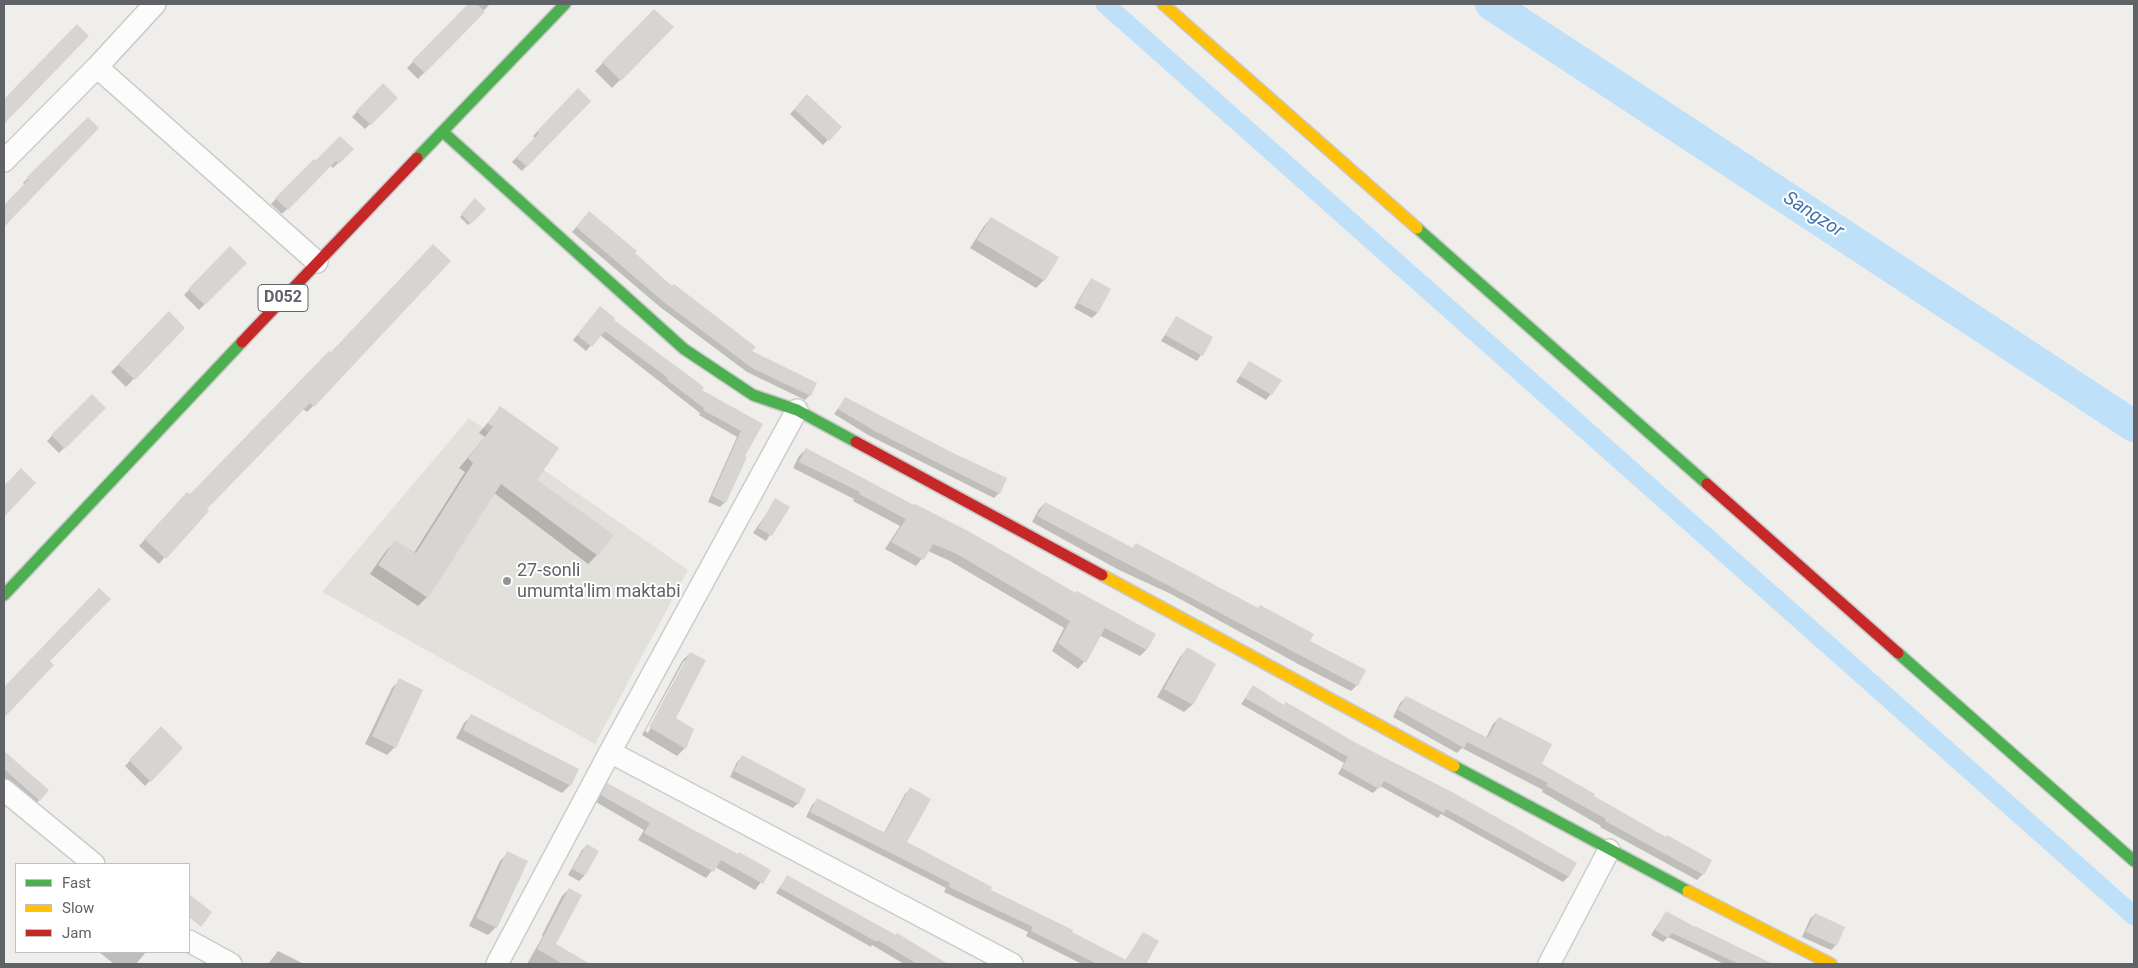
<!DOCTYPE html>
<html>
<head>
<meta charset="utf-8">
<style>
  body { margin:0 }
  #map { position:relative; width:2138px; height:968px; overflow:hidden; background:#efeeea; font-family:Roboto,sans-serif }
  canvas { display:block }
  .frame { position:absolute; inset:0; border:5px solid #5f6368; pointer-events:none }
  .legend { position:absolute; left:15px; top:863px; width:175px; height:90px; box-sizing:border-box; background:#fff; border:1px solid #bfc1c3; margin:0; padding:6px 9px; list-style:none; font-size:15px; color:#5f6368 }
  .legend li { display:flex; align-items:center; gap:10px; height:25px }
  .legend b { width:25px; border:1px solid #bfc1c3 }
</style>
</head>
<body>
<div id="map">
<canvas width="2138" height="968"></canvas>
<div class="frame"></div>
<ul class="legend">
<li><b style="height:6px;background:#4caf50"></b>Fast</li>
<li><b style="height:6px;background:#ffc107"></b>Slow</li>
<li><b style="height:6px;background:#c62828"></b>Jam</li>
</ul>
</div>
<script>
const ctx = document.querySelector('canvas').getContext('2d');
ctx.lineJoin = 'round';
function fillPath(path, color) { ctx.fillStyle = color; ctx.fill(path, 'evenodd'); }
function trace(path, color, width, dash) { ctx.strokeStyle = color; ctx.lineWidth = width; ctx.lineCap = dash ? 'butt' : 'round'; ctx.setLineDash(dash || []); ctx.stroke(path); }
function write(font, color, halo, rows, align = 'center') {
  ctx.font = font + ' Roboto,sans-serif'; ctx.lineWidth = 4; ctx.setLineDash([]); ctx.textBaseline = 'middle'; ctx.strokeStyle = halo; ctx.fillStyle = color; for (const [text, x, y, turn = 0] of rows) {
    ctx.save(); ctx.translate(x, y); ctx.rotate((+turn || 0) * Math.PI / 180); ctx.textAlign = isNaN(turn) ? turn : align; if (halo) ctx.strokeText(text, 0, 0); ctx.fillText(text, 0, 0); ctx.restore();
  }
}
const education = new Path2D(`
  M469 418 688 570 595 744 322 592Z`);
const shadow = new Path2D(`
  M470 4H490L418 79 407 68Z
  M654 10 672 27 612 88 595 71Z
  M383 85 396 98 365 129 352 117Z
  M578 90 590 102 522 171 512 162 535 138 533 136Z
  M807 96 840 127 823 145 790 114Z
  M88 118 98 128 4 225V207L25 185 23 183Z
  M352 149 333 168 330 165 282 214 271 204 314 160 316 162Z
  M475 200 484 209 468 225 460 217Z
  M584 218 633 254 750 352 810 395 805 400 747 372 660 307 572 232Z
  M991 218 1044 280 1036 288 970 248 984 226Z
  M230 248 245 263 199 310 184 295Z
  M449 261 313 406 307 412 303 409 205 509 159 564 139 546 181 499 190 496 331 354Z
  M1092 280 1109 289 1097 313 1092 318 1074 308 1087 285Z
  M600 307 612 320 700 390 761 424 743 456 725 502 720 507 708 502 737 437 699 415 700 413 600 335 586 351 573 340Z
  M169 313 184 328 126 387 111 372Z
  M1176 318 1212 338 1197 361 1161 341Z
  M1249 362 1271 394 1266 400 1236 382Z
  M92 396 104 408 59 453 47 441Z
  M845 399 999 493 994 498 868 435 834 414Z
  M500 408 535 480 597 555 588 564 494 493 427 597 418 606 370 574 386 551 395 542 414 553 465 472 459 468 485 437 479 433Z
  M806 449 1154 635 1146 650 1140 656 1099 635 1084 662 1078 669 1052 651 1064 628 950 561 928 551 916 566 885 549 900 526 853 501 854 499 793 468 799 456Z
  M776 500 788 507 766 541 753 533Z
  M1045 503 1132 549 1136 544 1308 642 1357 685 1351 691 1300 665 1171 594 1119 570 1032 522 1039 509Z
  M1187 649 1192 705 1184 712 1157 697 1180 657Z
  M690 653 674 718 685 748 677 756 642 735 682 661ZM684 661H687L648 733 645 731Z
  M400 680 395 747 387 755 365 744 392 688Z
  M1253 687 1284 706 1575 864 1568 877 1563 882 1441 814 1438 818 1380 786 1373 793 1338 774 1344 763 1241 704Z
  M1406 697 1486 738 1493 724 1499 718 1541 764 1703 874 1697 880 1600 827 1601 826 1542 792 1543 790 1462 748 1457 753 1393 717 1400 703Z
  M472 715 570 785 562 793 456 738 464 723Z
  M161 728 182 748 145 786 125 766Z
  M9 757 39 800 34 805 4 778V762Z
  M742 757 798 803 793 808 730 777 737 762Z
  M608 785 769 871 755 890 715 867 706 878 638 840 644 830 596 802 601 792Z
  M910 789 906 842 989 890 1125 961 1143 934 1157 942 1144 964H1082L1026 936 1028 932 944 892 946 888 806 817 812 805 817 800 884 833 905 794Z
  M587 845 584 876 579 881 568 875 582 850Z
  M508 853 496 927 488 935 469 926 500 861Z
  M787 877 896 937 897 935 946 964H904L872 945 871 947 776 893Z
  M569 889 554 944 588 964H527L543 936 542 935 562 896Z
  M1666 912 1694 928 1695 927 1770 964H1724L1668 937 1663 942 1651 935Z
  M1815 914 1836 945 1831 950 1802 937 1810 919Z
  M278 951 304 964H268Z
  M99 952H146L136 964H114Z`);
const canal = new Path2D(`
  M1105 4 2134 916`);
const river = new Path2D(`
  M1491 4 2134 426`);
const building = new Path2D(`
  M468 4H477L485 12 425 73 412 61Z
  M654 9 674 27 621 81 602 62Z
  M77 24 89 36 4 124V99Z
  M383 83 398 98 371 125 356 111Z
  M578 88 591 101 527 167 516 157 539 133 537 131Z
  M807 94 842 127 829 141 794 109Z
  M88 117 99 128 4 227V205L29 179 27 177Z
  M340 136 354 149 339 164 336 161 288 210 275 198 314 159 316 160Z
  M475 198 486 209 471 224 461 214Z
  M589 211 637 251 635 253 672 286 674 284 756 347 752 351 817 383 811 396 752 368 665 303 576 227Z
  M991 217 1059 257 1045 281 977 240Z
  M433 244 451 261 314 407 310 403 207 509 209 511 166 559 144 539 187 492 190 494 329 351 331 352Z
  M230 246 247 263 205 305 188 289Z
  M1091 278 1111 289 1098 313 1078 303Z
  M600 306 615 318 614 320 700 384 704 388 702 390 763 424 745 456 747 457 726 503 712 496 741 431 703 410 704 408 667 380 668 378 605 331 592 347 577 335Z
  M169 311 185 328 135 380 118 364Z
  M1176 316 1213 337 1203 356 1165 335Z
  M1249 361 1282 380 1272 395 1240 376Z
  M92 394 106 408 65 449 51 435Z
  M845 397 953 453 1007 478 1000 494 873 430 838 409Z
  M500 406 559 448 537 480 614 535 598 556 501 484 428 598 378 565 395 540 416 553 473 463 468 458 493 427 488 423Z
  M806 448 914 505 915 504 968 531 1076 593 1077 591 1156 634 1147 650 1105 628 1086 663 1058 643 1070 621 957 554 933 544 924 560 891 542 906 519 859 494 860 492 799 462Z
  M21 468 36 483 4 517V486Z
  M775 498 790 507 772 536 758 528Z
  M1045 502 1133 548 1136 543 1258 608 1260 605 1314 634 1310 641 1366 670 1358 686 1037 516Z
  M99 588 111 599 50 661 54 665 4 718V687Z
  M1187 647 1216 664 1193 705 1164 689Z
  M690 652 706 660 676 718 694 729 686 749 649 727Z
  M399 678 423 690 396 748 372 736Z
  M1253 685 1284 705 1286 702 1356 743 1454 793 1577 863 1569 877 1446 809 1444 813 1384 781 1379 789 1342 768 1348 757 1245 698Z
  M1406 696 1488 738 1499 717 1552 744 1542 764 1595 794 1594 796 1666 837 1667 835 1712 860 1704 875 1605 821 1606 819 1547 786 1548 783 1467 742 1464 748 1398 710Z
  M471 714 579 769 571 786 463 730Z
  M161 726 183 748 151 782 129 760Z
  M4 751 49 790 40 801 4 769Z
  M742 755 806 789 799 804 734 771Z
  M607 783 738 854 739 852 771 870 763 884 721 860 714 872 644 833 650 823 601 795Z
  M910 787 931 799 907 842 992 887 991 890 1073 930 1072 932 1126 960 1143 932 1159 941 1146 964H1097L1031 931 1033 927 949 887 950 883 810 812 817 798 885 833Z
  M587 844 599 851 585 876 572 869Z
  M507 851 528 861 497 928 476 918Z
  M787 875 896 935 897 933 948 964H917L878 940 877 942 780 888Z
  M569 888 582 895 556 944 590 964H563L537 949Z
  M189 894 212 912 201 927 189 917Z
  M1666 911 1695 927V926L1773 964H1739L1672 933 1668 938 1655 930Z
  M1815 913 1845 927 1837 946 1806 932Z`);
const street = new Path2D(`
  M97 67 317 262
  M4 161 97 67 155 4
  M610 752 1012 964
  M4 790 94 864
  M189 941 231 964
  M497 964 610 752 797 410
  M1549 964 1609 850`);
const fast = new Path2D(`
  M443 132 684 349 753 395 797 410 856 442
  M417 158 565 4
  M1417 228 1707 484
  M4 595 242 342
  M1898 653 2134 861
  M1454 766 1688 891`);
const slow = new Path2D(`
  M1163 4 1417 228
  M1102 575 1454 766
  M1688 891 1831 964`);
const jam = new Path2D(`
  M242 342 417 158
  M856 442 1102 575
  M1707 484 1898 653`);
const markers = [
  [507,581,5,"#919496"]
];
const shields = [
  [283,298,50]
];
const shieldNames = [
  ["D052",283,298]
];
const poiNames = [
  ["27-sonli",517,571],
  ["umumta'lim maktabi",517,592]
];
const waterNames = [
  ["Sangzor",1813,215,33]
];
fillPath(education, '#e2e0da');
fillPath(shadow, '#0003');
trace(canal, '#bfe0f9', 19);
trace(river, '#bfe0f9', 32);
fillPath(building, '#d6d5d3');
trace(street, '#cbcccc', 24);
trace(fast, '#cacacb', 14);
trace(slow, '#cacacb', 14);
trace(jam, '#cacacb', 14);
trace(street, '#fdfcfc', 21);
trace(fast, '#4caf50', 11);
trace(slow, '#ffc107', 11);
trace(jam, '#c62828', 11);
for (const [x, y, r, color] of markers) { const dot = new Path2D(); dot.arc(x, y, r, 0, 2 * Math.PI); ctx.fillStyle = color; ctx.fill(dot); trace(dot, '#fff', 2); }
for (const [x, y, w] of shields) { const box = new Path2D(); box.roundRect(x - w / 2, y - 13.5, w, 27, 4); ctx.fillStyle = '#fff'; ctx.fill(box); trace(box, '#5f6368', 1); }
write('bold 16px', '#5f6368', null, shieldNames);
write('18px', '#5f6368', '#fff', poiNames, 'left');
write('italic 19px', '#4174aa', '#fff', waterNames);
</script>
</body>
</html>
